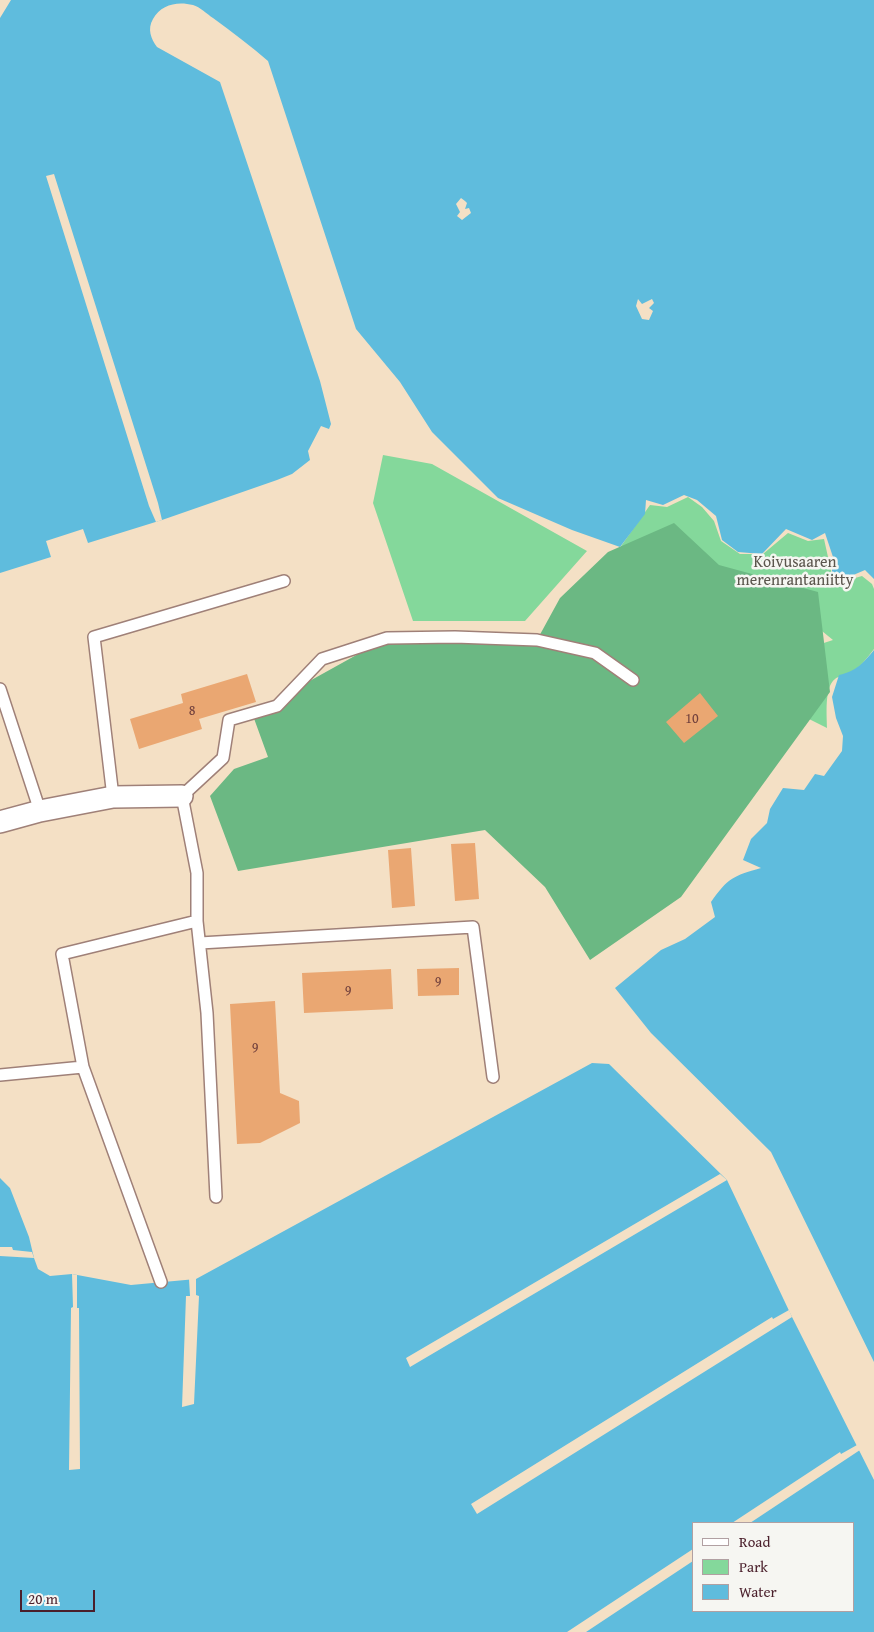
<!DOCTYPE html>
<html>
<head>
<meta charset="utf-8">
<style>
  body { margin:0 }
  #map { position:relative; width:874px; height:1632px; overflow:hidden; background:#f4e0c5; font-family:"Gentium Book Plus",serif }
  canvas { display:block }
  .legend { position:absolute; left:692px; top:1522px; width:162px; height:90px; box-sizing:border-box; background:#f6f6f2; border:1px solid #b1a0a2; margin:0; padding:6px 9px; list-style:none; font-size:15px; color:#4a1f2b }
  .legend li { display:flex; align-items:center; gap:10px; height:25px }
  .legend b { width:25px; border:1px solid #b1a0a2 }
  .scale { position:absolute; left:20px; top:1590px; width:75px; height:22px; box-sizing:border-box; border:2px solid #4a1f2b; border-top:0; padding-left:6px; font-size:15px; line-height:18px; white-space:nowrap; color:#4a1f2b; -webkit-text-stroke:4px #f6f6f2; paint-order:stroke }
</style>
</head>
<body>
<div id="map">
<canvas width="874" height="1632"></canvas>
<ul class="legend">
<li><b style="height:6px;background:#fff"></b>Road</li>
<li><b style="height:14px;background:#84d89b"></b>Park</li>
<li><b style="height:14px;background:#5fbcdd"></b>Water</li>
</ul>
<div class="scale">20 m</div>
</div>
<script>
const ctx = document.querySelector('canvas').getContext('2d');
ctx.lineJoin = 'round';
function fillPath(path, color) { ctx.fillStyle = color; ctx.fill(path, 'evenodd'); }
function trace(path, color, width, dash) { ctx.strokeStyle = color; ctx.lineWidth = width; ctx.lineCap = dash ? 'butt' : 'round'; ctx.setLineDash(dash || []); ctx.stroke(path); }
function write(font, color, halo, rows, align = 'center') {
  ctx.font = font + ' "Gentium Book Plus",serif'; ctx.lineWidth = 5; ctx.setLineDash([]); ctx.textBaseline = 'middle'; ctx.strokeStyle = halo; ctx.fillStyle = color; for (const [text, x, y, turn = 0] of rows) {
    ctx.save(); ctx.translate(x, y); ctx.rotate((+turn || 0) * Math.PI / 180); ctx.textAlign = isNaN(turn) ? turn : align; if (halo) ctx.strokeText(text, 0, 0); ctx.fillText(text, 0, 0); ctx.restore();
  }
}
const green = new Path2D(`
  M383 455 432 464 587 551 525 621H413L373 503Z
  M688 497 702 507 714 521 721 541 740 554H763L788 533 808 541 824 539 834 584 862 576 872 584 874 589V649C867 658 859 669 849 674 845 676 838 676 835 679 824 687 827 716 827 728L799 714 793 653 833 640 790 605 619 549 650 505 667 507Z`);
const forest = new Path2D(`
  M674 523 719 565 818 592 830 692 681 897 590 960 545 887 485 830 238 871 210 796 234 769 268 757 252 713 387 638 537 640 560 598 608 552Z`);
const water = new Path2D(`
  M11 0H874V579L865 570 844 579 831 582 833 557 825 533 812 540 786 529 762 554 738 552 722 540 716 516 697 500 684 495 663 505 646 500 645 514 620 547 572 530 498 498 432 432 400 382 356 329 268 61C251 46 232 32 213 18 207 14 200 7 193 5 178 1 161 4 153 19 147 29 151 39 157 47L220 82 320 381 331 424 329 429 321 426 308 451 310 460 292 474 277 480 162 520 88 543 83 529 46 541 51 557 0 573V18ZM461 198 465 201 467 203 465 209 469 208 471 213 462 220 457 216 460 212 456 204ZM638 299 642 304 652 299 654 303 649 308 653 311 649 320 642 319 636 306Z
  M874 650V1362L771 1152 651 1033 615 988 661 950 685 939 715 917 711 902C728 878 733 876 761 868L743 860 751 839 767 823 770 809 783 788 804 790 815 774 824 776 842 751 843 736 836 718 832 697 839 675C857 671 863 663 874 650Z
  M592 1063 609 1064 727 1180 792 1317 874 1480V1632H0V1178L10 1188 29 1237 34 1258 38 1269 50 1276 72 1274 131 1285 196 1279ZM693 1523H853V1611H693Z`);
const pier = new Path2D(`
  M54 174 158 503 162 520 156 522 149 506 46 176Z
  M720 1174 727 1180 410 1367 406 1358Z
  M0 1247H12L13 1250 32 1252 34 1258 0 1256Z
  M72 1274 77 1275V1308H79L80 1469 69 1470 71 1308 73 1307Z
  M189 1279H196V1295L199 1296 194 1404 182 1407 186 1296H190Z
  M789 1310 792 1317 776 1327 477 1514 471 1504 772 1317 773 1319Z
  M857 1445 860 1450 750 1523H732L840 1452 841 1454Z
  M693 1549V1561L586 1632H567Z`);
const building = new Path2D(`
  M247 674 256 702 199 719 202 729 139 749 130 719 183 703 181 694Z
  M700 693 718 716 684 743 666 722Z
  M475 843 479 899 455 901 451 844Z
  M411 848 415 906 392 908 388 850Z
  M459 968V995L418 996 417 969Z
  M391 969 393 1009 304 1013 302 973Z
  M275 1001 280 1093 299 1101 300 1123 260 1143 237 1144 230 1004Z`);
const service = new Path2D(`
  M0 689 40 811
  M113 797 94 637 284 581
  M200 943 473 927 493 1077
  M0 1075 83 1067
  M216 1197 207 1013 197 921V873L182 796 223 758 229 720 277 706 322 659 387 638 455 637 537 640 595 653 633 680
  M161 1282 83 1067 62 954 197 921`);
const minor = new Path2D(`
  M0 822 40 811 113 797 182 796`);
const numberNames = [
  ["8",192,711],
  ["10",692,719],
  ["9",438,982],
  ["9",348,991],
  ["9",255,1048]
];
const parkNames = [
  ["Koivusaaren",795,563],
  ["merenrantaniitty",795,581]
];
fillPath(green, '#84d89b');
fillPath(forest, '#6bb883');
fillPath(water, '#5fbcdd');
fillPath(pier, '#f4e0c5');
fillPath(building, '#eaa772');
trace(service, '#9f8078', 14);
trace(minor, '#9f8078', 24);
trace(service, '#fff', 11);
trace(minor, '#fff', 21);
write('14px', '#72413d', null, numberNames);
write('16px', '#5b564d', '#f6f6f2', parkNames);
</script>
</body>
</html>
